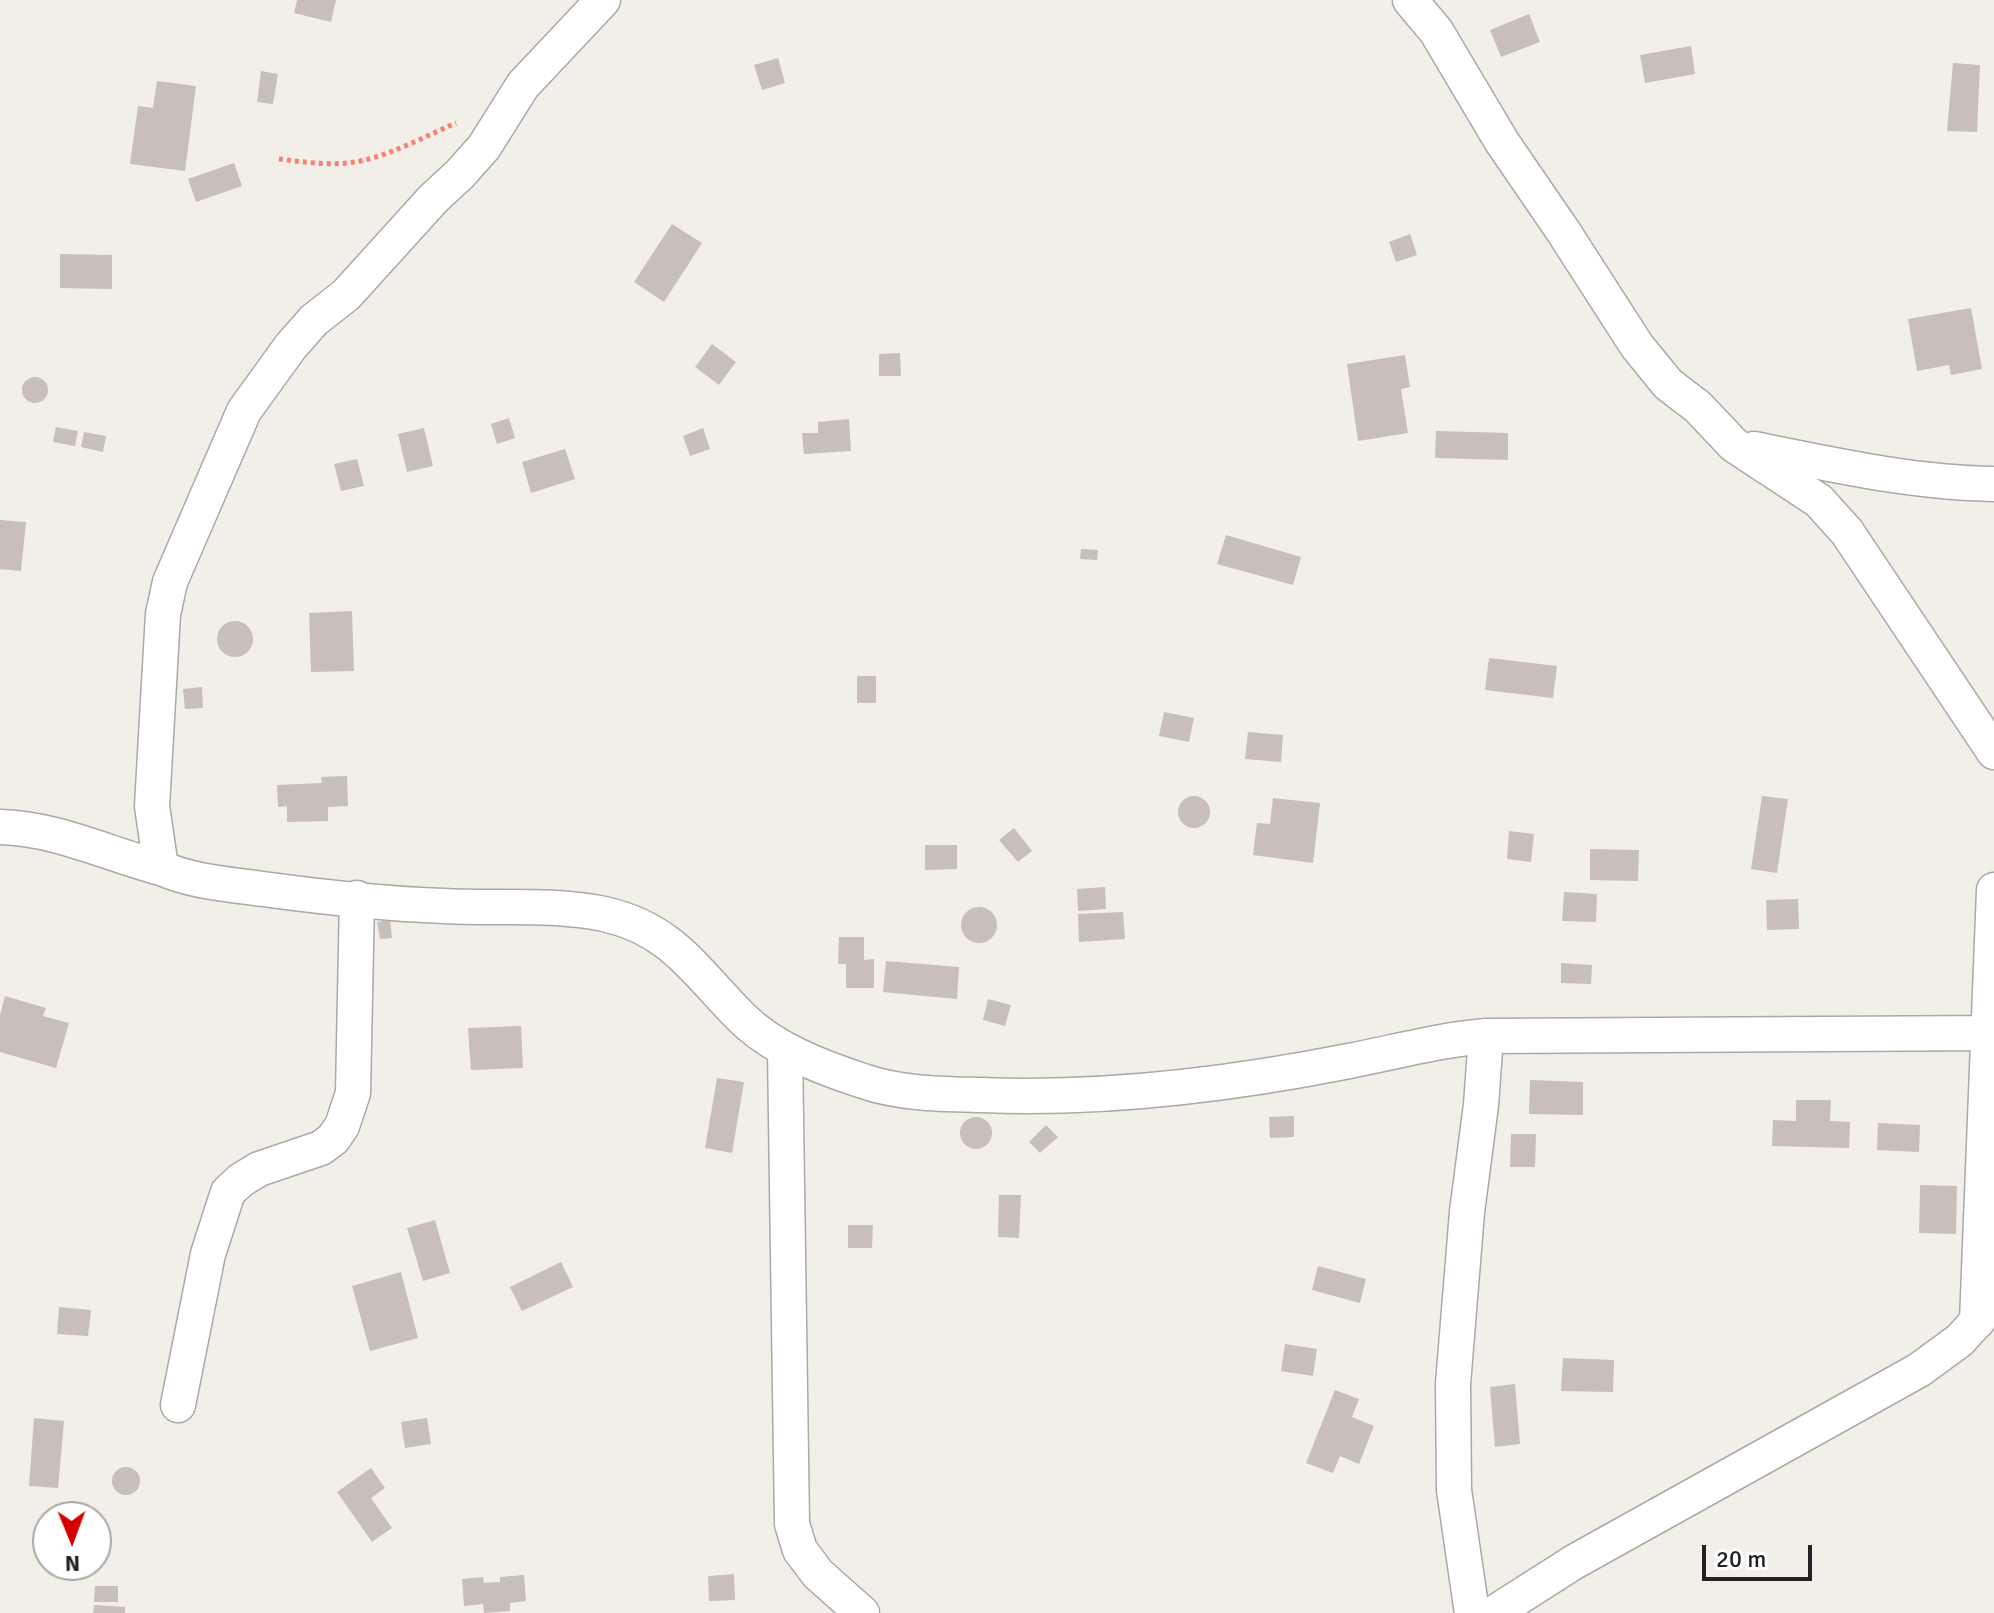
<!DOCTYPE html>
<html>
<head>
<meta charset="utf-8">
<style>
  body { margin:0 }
  #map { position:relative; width:1994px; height:1613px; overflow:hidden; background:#f2efe9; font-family:Signika,sans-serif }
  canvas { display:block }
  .north { position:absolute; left:32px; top:1501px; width:80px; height:80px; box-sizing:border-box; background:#fff; border:2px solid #a7a7a7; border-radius:50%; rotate:179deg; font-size:22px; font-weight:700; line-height:32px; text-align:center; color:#222 }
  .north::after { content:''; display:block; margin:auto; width:28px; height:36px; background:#d40000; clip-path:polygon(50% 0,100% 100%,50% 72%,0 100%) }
  .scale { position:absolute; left:1702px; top:1545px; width:110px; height:36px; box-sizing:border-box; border:4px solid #222; border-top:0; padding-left:10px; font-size:24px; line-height:28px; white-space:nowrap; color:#222; -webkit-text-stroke:6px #fff; paint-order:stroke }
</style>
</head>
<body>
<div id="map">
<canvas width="1994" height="1613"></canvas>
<div class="north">N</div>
<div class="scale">20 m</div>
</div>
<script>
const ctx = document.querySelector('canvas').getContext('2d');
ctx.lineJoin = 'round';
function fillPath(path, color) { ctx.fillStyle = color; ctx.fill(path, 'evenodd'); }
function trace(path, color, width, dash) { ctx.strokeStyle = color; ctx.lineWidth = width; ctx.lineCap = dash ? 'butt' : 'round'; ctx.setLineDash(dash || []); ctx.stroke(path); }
const building = new Path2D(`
  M297 0H336L331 22 294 13Z
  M1529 14 1540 42 1501 57 1490 30Z
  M1691 46 1695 74 1645 83 1640 55Z
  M778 58 785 83 762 90 754 65Z
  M1953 63 1980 65 1977 132 1947 131Z
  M261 71 278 74 273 104 257 102Z
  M157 81 196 86 185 171 130 164 138 106 153 108Z
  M234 163 242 186 196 202 188 179Z
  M672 224 702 243 664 302 634 282Z
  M1410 234 1417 255 1396 262 1389 242Z
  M60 254 112 255V289L60 288Z
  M1971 308 1982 369 1951 375 1949 365 1917 371 1908 319Z
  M712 344 736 362 719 385 695 367Z
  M900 353 901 376H879V354Z
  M1405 355 1410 387 1401 389 1408 433 1358 441 1347 364Z
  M22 390a13 13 0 1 1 26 0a13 13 0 1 1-26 0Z
  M509 418 515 438 497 444 491 424Z
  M849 419 851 451 804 454 802 433H818V422Z
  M56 427 78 431 75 446 53 442Z
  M424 428 433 466 407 472 398 434Z
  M703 428 710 449 690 456 683 436Z
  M1436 431 1508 433V460L1435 458Z
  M84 432 106 436 103 452 81 447Z
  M565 449 575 479 531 493 522 462Z
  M357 459 364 486 341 491 334 464Z
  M0 520 26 522 21 571 0 569Z
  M1226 535 1301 557 1293 585 1217 564Z
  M1081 549 1098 550 1097 560 1080 559Z
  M352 611 354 671 311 672 309 613Z
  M217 639a18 18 0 1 1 36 0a18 18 0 1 1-36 0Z
  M1489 658 1557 666 1553 698 1485 690Z
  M857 676H876V703H857Z
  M202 687 203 708 185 709 183 689Z
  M1164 712 1194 718 1189 742 1159 736Z
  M1248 732 1283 735 1281 762 1245 759Z
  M347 776 348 806 328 807V821L287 822V806L278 807 277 785 322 783 321 777Z
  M1762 796 1788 799 1777 873 1751 869Z
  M1178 812a16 16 0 1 1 32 0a16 16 0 1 1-32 0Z
  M1273 798 1320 803 1313 863 1253 855 1257 823 1270 824Z
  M1014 828 1032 851 1018 862 999 840Z
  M1509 831 1534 834 1531 862 1507 859Z
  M925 845H957V869L925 870Z
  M1590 849 1639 850 1638 881 1590 880Z
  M1105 887 1106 909 1078 911 1077 889Z
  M1564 892 1597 894 1596 922 1562 921Z
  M1798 899 1799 929 1767 930 1766 900Z
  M961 925a18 18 0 1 1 36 0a18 18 0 1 1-36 0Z
  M1123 912 1125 939 1079 942 1078 914Z
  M390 920 392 938 380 939 377 922Z
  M839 937H864V960L874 959V988H846V964H838Z
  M886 961 959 967 957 999 883 992Z
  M1561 963 1592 965 1591 984 1561 983Z
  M5 996 46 1008 43 1016 69 1023 56 1068 0 1052V1015Z
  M988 999 1011 1005 1005 1026 983 1020Z
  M521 1026 523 1068 471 1070 468 1028Z
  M717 1078 744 1082 732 1153 705 1148Z
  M1530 1080 1583 1082V1115L1529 1114Z
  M1796 1100H1831L1830 1121 1850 1122 1849 1148 1772 1146 1773 1120 1796 1121Z
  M1294 1116V1137L1270 1138 1269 1117Z
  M960 1133a16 16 0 1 1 32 0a16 16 0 1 1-32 0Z
  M1878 1123 1920 1125 1919 1152 1877 1150Z
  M1046 1125 1058 1137 1040 1153 1029 1142Z
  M1511 1134H1536L1535 1167H1510Z
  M1920 1185 1957 1186 1956 1234 1919 1233Z
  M999 1195H1021L1019 1238 998 1237Z
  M435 1220 450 1273 423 1281 407 1228Z
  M848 1225H873L872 1248H848Z
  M561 1262 573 1287 522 1311 510 1287Z
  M1318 1266 1366 1279 1360 1303 1312 1290Z
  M401 1272 418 1338 370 1351 352 1286Z
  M59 1307 91 1310 88 1336 57 1334Z
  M1285 1344 1317 1349 1313 1376 1281 1371Z
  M1563 1358 1614 1360 1613 1392 1561 1391Z
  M1515 1384 1520 1444 1495 1447 1490 1387Z
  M1335 1390 1359 1399 1352 1417 1374 1426 1359 1464 1340 1456 1333 1473 1306 1463Z
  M34 1418 64 1421 58 1488 29 1486Z
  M427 1418 431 1444 405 1448 401 1422Z
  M112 1481a14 14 0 1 1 28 0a14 14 0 1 1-28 0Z
  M371 1468 385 1488 371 1498 392 1528 372 1542 337 1492Z
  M734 1574 735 1600 709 1601 708 1576Z
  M524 1575 526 1601 510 1603V1611L484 1613 483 1604 464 1606 462 1579 483 1577 484 1583 500 1582V1577Z
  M95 1586H118V1602H94Z
  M94 1605 125 1607V1613H93Z`);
const path = new Path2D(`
  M279 159C304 162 330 166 355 162 390 156 423 137 456 123`);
const street = new Path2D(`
  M603 0 523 85 484 147 460 174 433 199 346 295 314 320 291 346 244 411 170 582 163 614 152 806 161 868C193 882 228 884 263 889 322 897 384 904 444 906 497 909 552 903 604 914 672 929 695 971 741 1017 773 1049 820 1067 863 1081 900 1094 943 1094 981 1095 1104 1100 1228 1085 1349 1061 1396 1052 1438 1040 1486 1036L1994 1033
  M1410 0 1436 31 1502 142 1563 231 1637 346 1668 384 1698 407 1734 445 1819 501 1847 532 1994 752
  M1754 449C1833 465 1914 483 1994 484
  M0 827C55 828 108 854 161 868
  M785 1050 792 1524 800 1550 818 1574 862 1613
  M1977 1322 1994 890
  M178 1405 208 1254 228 1192 241 1180 259 1169 321 1148 333 1139 342 1126 353 1093 357 898
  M1472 1613 1454 1490 1453 1384 1467 1212 1481 1105 1486 1036
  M1494 1613 1574 1562 1919 1370 1960 1340 1994 1302`);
fillPath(building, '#c7bfb8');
trace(street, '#a9a9a9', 37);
trace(path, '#fa8072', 5, [4, 4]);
trace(street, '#fff', 34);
</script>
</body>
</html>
